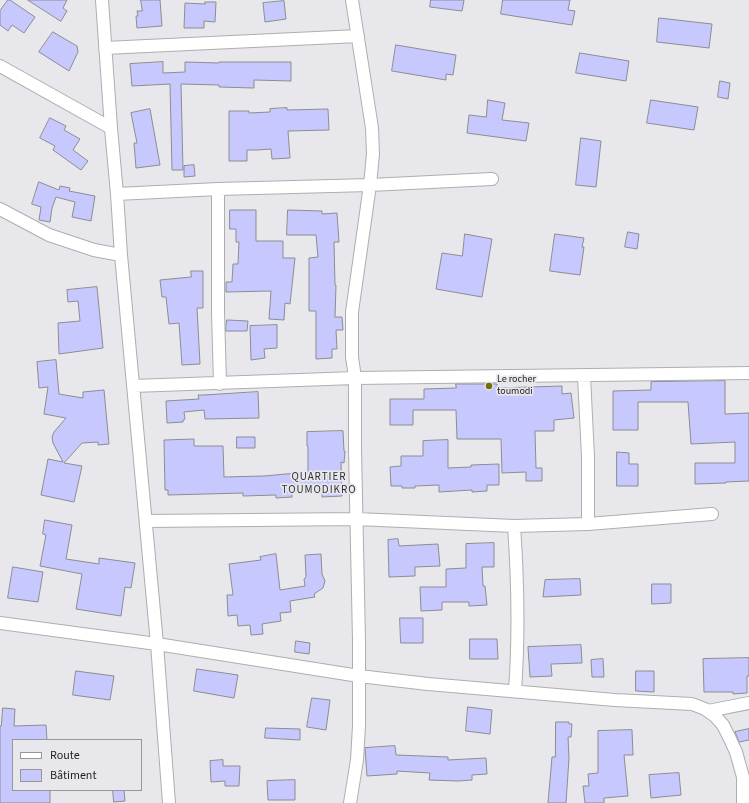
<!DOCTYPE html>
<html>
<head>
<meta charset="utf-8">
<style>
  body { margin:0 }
  #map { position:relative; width:749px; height:803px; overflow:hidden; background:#e7e7ec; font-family:"Source Sans 3",sans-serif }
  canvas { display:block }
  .legend { position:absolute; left:12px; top:739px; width:130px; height:52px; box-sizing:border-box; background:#e7e7ec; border:1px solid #97979b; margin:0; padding:5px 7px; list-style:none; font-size:12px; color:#1f1f21 }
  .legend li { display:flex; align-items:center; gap:8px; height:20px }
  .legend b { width:20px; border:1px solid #97979b }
</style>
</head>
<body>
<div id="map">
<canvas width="749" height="803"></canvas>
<ul class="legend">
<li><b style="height:5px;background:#fff"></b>Route</li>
<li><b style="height:11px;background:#c7c8fe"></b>Bâtiment</li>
</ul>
</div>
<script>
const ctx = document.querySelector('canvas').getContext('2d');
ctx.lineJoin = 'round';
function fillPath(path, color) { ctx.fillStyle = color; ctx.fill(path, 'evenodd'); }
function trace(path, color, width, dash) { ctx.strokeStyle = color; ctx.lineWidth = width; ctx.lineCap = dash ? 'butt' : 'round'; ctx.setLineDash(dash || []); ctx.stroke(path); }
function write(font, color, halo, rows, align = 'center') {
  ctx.font = font + ' "Source Sans 3",sans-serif'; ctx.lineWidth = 3.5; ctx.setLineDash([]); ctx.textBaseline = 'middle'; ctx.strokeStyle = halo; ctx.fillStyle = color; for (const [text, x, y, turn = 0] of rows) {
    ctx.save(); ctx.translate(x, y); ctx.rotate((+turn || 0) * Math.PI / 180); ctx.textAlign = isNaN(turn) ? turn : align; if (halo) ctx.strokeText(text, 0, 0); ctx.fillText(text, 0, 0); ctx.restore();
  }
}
const building = new Path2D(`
  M8 0H10L35 17 24 33 12 25 8 31 0 25V11Z
  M28 0H67L63 8 67 11 61 21Z
  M141 0H160L162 26 137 28 136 16H138L137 11H142Z
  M431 0H464L462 11 430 7Z
  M503 0H570L568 10 575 11 572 25 501 14Z
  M284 1 286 19 265 22 263 3Z
  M205 2H216L215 22 204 21V28H184L185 3 205 4Z
  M659 18 712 24 709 48 657 42Z
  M53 32 77 46 78 52 69 71 39 52Z
  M396 45 456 55 453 75 446 74V80L392 71Z
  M580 53 629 61 626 81 576 73Z
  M163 62V73L185 72V62L219 63V62H291V81L254 80V88L219 87V85L181 84 183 170H172L170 84 132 86 130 64Z
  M720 81 730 83 728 99 718 97Z
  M488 100 505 103 502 120 529 123 526 141 467 133 469 115 486 117Z
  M651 100 698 107 694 130 647 123Z
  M287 108V110L328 109 329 130 288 131 290 158 272 159 271 149 257 150H247V161H229V111H249V113L270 112V109Z
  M150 109 160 165 136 168 134 143H137L131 113Z
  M50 118 66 126 64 130 80 139 73 150 88 161 81 170 53 150 55 146 40 138Z
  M581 138 601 141 596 187 576 185Z
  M194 165 195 176 184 177V166Z
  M39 182 59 190 60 186 70 188 69 191 95 196 91 221 72 217 75 202 56 197 52 208 50 222 39 220 41 207 32 204Z
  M230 210H256V241H283V258H295L290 304 285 303 284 320 269 319 271 291 226 292V282H232L233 264H238L239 242H236V229H230Z
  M288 210 322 211V214L337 213 339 242H334L335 285H336L335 317H342L343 330H336L337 349H332V358L316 359V311H309V258L318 257 316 235H287Z
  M628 232 639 234 637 249 625 247Z
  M465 234 492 239 482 297 436 289 442 253 462 256Z
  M555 234 584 238 582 247H584L580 275 550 271Z
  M191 271H203V308H197L200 364 182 365 179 323 169 324 166 297H162L160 280 191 277Z
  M97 287 103 348 59 354 58 323 80 321 78 301 68 302 67 290Z
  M227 320 248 321 247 331H226Z
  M277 325V348L264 349 265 358 251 360 250 326Z
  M56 360 59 394 83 398V392L104 390 109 444 98 445V442L82 443 64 463 82 466 74 502 41 495 48 459 63 462 53 443 52 437 54 432 66 418 44 414 48 387 39 388 37 362Z
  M725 381V414L749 413V481L726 482V483L695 484V463H735V442L691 444 688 402H638V430H613V391L651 390V382Z
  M456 384H497V388L562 386V394L571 393 574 418 554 420V431H535L536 468H542V481H526V472L502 473 501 439H457L456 410H413V425H390V399H424V389L456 388Z
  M258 392 259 418 205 419 204 410 184 412 185 419 183 420V422L167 423 166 401 199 399 198 395H203Z
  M343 431 344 451H345L344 463 341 462 342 496 322 497V492H292V497L276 498V495L243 496V493L168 495V490H165L164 440 194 439V446H223L224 477 264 476 308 472V446H307V432Z
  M237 437H255V448H237Z
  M448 440V468L471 467V465L499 464V485H487V491L472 492V490L439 492V485L415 486V488H402V486H391L390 467 401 466V456H423V441Z
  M617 452 629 453V464H638V486H617Z
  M45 520 72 525 66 559 99 564V558L135 563 131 588 125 587 121 616 76 609 82 574 40 566 46 535 43 534Z
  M398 539 399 546 438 544 440 566 415 567V576L389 577 388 540Z
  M494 543V567H482L483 586H485L487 605 469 606V602H442V610L421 611 420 587H446V569L466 568V544Z
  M276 554 280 590 305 586 304 579 306 577 305 555 321 554 322 574 325 581 323 588 314 594 315 597 290 601 291 612 280 613 281 621 262 624 263 634 251 635 250 625 238 626 237 615 228 616 227 595H233L229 564 261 560 260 557Z
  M13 567 43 572 38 602 8 598Z
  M580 579 581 595 543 597 545 580Z
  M652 584H671V603L652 604Z
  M400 618H423V643H401Z
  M470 639H497L498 659H470Z
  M296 641 310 643 309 654 295 652Z
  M581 645 582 663 551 664 552 676 530 677 528 647Z
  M749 658V676H747V693L733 694V692H704L703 659Z
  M603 659 604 677H592L591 660Z
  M197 669 238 675 234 698 194 691Z
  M76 671 114 676 110 700 73 695Z
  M636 671H654V692L636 691Z
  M312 698 330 700 326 730 307 727Z
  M468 707 492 710 490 734 466 731Z
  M3 708 15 709 14 726 46 725 47 740H13V790H50V803H0V726H1Z
  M556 722H569V724H572L571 737H568L569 758 566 803H548L552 757H555Z
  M266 728 300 729V740L265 738Z
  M749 729V740L739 742 735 732Z
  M632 730 633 755H624L628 796 604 798V803H585L583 786H589L588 774 598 773V731Z
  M395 746 396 755 448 757V760L486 758 487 774 472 775V780L458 781 429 780 430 773 397 771V774L367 776 365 748Z
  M223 760V766H240L239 786H225V781L211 782 210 761Z
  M679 773 681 795 651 798 649 775Z
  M295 780V800H268L267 781Z
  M113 790H124L125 801 114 802Z`);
const street = new Path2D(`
  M102 0 111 128 117 194 121 255 157 644 169 803
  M105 48 358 36
  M0 66 111 128
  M218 189V312L220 384
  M117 194 218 189 370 185 492 179
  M0 209 49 235 94 250 121 255
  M584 376 588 457V524
  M133 386 355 378 749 373
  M146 521 357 519 514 526 588 524 712 514
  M514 526C518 582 519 635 515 691
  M0 623 157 644 359 676 428 684 615 700 692 704 705 709 715 716 723 725 730 739 736 752 743 777V803
  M708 711 749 703
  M350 803 357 760 359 726V641L355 449V378L352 357V312L370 185 373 154 372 128 352 0`);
const markers = [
  [489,386,4,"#756d0b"]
];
const poiNames = [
  ["Le rocher",497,380],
  ["toumodi",497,392]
];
const neighbourhoodNames = [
  ["QUARTIER",319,478],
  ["TOUMODIKRO",319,491]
];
fillPath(building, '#c7c8fe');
trace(building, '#8c8d91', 1);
trace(street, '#aeaeb2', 14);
trace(street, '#fff', 12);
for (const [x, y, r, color] of markers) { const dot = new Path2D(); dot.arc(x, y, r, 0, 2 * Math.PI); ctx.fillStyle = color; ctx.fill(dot); trace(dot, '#e7e7ec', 1.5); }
write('10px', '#1f1f21', '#e7e7ec', poiNames, 'left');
ctx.letterSpacing = '1px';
write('11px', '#313134', '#e7e7ec', neighbourhoodNames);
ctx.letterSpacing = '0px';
</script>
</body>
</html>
